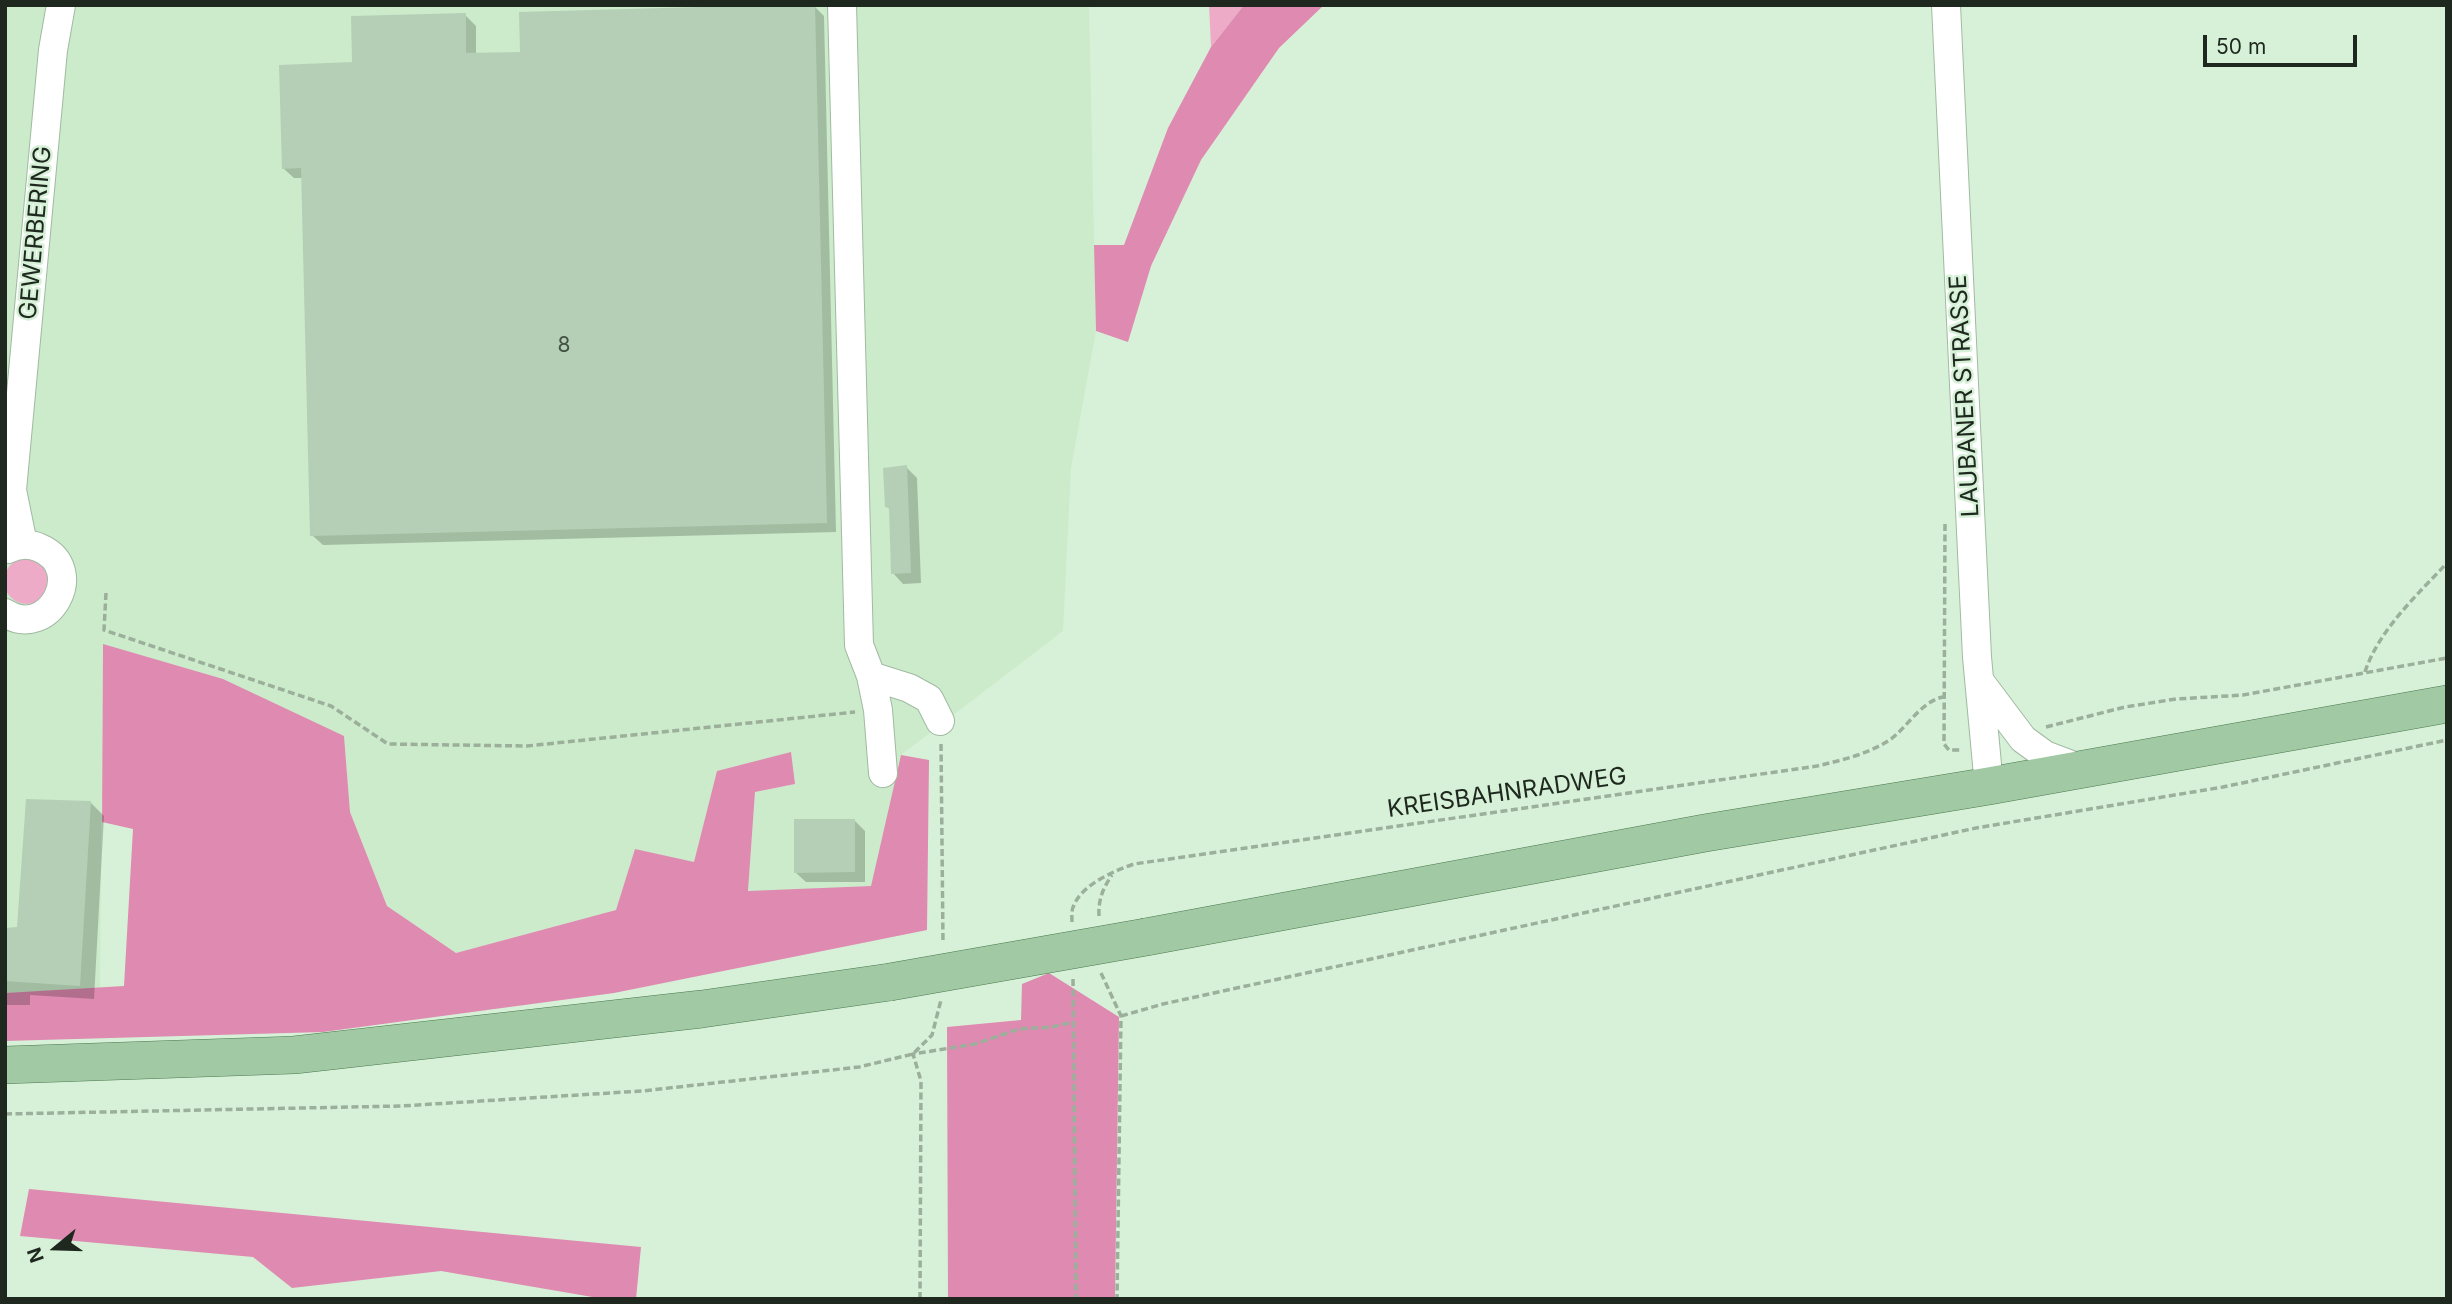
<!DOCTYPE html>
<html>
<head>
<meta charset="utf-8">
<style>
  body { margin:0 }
  #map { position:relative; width:2452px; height:1304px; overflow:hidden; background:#d7f1d8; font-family:Inter,sans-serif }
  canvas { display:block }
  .frame { position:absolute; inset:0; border:7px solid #1e281e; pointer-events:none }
  .north { position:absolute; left:21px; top:1213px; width:70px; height:70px; -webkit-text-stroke:5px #d7f1d8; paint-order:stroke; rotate:251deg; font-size:19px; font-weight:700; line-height:28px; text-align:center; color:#1e281e }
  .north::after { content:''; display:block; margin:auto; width:24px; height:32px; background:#1e281e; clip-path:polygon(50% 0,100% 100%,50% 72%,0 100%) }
  .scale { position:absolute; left:2203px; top:35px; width:154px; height:32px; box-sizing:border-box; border:4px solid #1e281e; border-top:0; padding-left:9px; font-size:21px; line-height:24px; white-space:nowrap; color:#1e281e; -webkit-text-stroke:5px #d7f1d8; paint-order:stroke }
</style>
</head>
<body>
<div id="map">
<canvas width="2452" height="1304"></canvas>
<div class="frame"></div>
<div class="north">N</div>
<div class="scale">50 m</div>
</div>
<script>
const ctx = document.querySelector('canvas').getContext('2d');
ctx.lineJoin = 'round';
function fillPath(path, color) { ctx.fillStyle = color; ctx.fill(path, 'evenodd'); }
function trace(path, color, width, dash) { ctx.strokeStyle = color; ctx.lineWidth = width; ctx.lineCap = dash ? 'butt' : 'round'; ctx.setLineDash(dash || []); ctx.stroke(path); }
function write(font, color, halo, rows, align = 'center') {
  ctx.font = font + ' Inter,sans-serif'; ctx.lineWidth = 5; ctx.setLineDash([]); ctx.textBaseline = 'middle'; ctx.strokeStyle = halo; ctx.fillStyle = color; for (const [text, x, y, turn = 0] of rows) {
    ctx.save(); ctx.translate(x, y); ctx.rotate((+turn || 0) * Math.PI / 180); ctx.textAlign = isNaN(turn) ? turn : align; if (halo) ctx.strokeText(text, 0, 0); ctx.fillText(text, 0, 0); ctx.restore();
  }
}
const built = new Path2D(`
  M5 5H1089L1096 331 1071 468 1063 631 901 755 871 886 748 892 755 792 795 784 791 753 717 771 694 863 635 849 616 910 456 953 387 906 350 812 344 736 103 644 100 988 5 993Z`);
const green = new Path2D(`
  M1209 5H1244L1211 47Z
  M4 581a23 23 0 1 1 46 0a23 23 0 1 1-46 0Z`);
const forest = new Path2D(`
  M1244 5H1324L1279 48 1201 160 1151 266 1128 342 1096 331 1094 245H1124L1168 128 1211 47Z
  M103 644 223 679 344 736 350 812 387 906 456 953 616 910 635 849 694 862 717 771 791 752 795 784 755 792 748 891 871 886 901 755 929 760 927 930 614 993 323 1032 5 1041V993L124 986 133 829 102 822Z
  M1049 973 1119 1017 1115 1299H948L947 1027 1021 1020 1022 984Z
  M29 1189 641 1247 636 1299H604L441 1271 292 1288 253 1257 20 1236Z`);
const shadow = new Path2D(`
  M814 6 824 16 836 532 323 545 312 535 303 178H294L283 168 353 64 465 15 476 26V54L522 53Z
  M906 467 917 478 921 583 903 584 893 573 890 510 887 506Z
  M90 802 104 816 94 999 30 995V1005H5V929H19Z
  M854 820 865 831V882H806L795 872Z`);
const building = new Path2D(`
  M772 5H815L827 523 310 536 301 168 282 169 279 65 352 62 351 16 466 13V53L520 52 519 12Z
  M907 465 911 573 891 574 889 508 885 507 883 468Z
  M26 799 91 801 80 986 5 981V928L17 927Z
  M794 819H855V872L794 873Z`);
const path = new Path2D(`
  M1945 524 1944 744 1949 750H1962
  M106 593 104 630 331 706 388 744 527 746 855 712
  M2365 672C2378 631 2418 594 2447 563
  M2046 727 2125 707 2176 699 2243 695 2447 658
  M941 744 943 943
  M1099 916C1098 900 1103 888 1112 875
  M1072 922C1072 916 1071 910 1074 905 1083 884 1114 871 1134 864L1817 766C1842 760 1869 754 1891 739 1907 727 1922 701 1943 697
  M1101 973 1121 1016 1117 1299
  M1073 979 1076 1299
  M1121 1016 1163 1004 1976 828 2223 787 2447 740
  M5 1114 401 1106 642 1091 859 1067 913 1054 932 1035 941 1000
  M920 1299 921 1081 913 1054 975 1044 1019 1029 1052 1027 1073 1022`);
const minor = new Path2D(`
  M842 5 859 645 871 676 878 710 883 773
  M1946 5 1977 657 1989 786
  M23 544 12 490 53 50 61 5
  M5 613C49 641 88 569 40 548 29 543 18 544 8 549
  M871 676 909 688 929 699 940 721
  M1981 683 2023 739 2045 755 2082 769`);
const major = new Path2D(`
  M1146 937 1705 833 1989 786 2447 704
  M5 1065 294 1055 702 1009 890 982`);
const majorBridge = new Path2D(`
  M890 982 1146 937`);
const numberNames = [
  ["8",564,346]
];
const streetNames = [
  ["GEWERBERING",36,233,-85],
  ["LAUBANER STRASSE",1965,396,-93],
  ["KREISBAHNRADWEG",1507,793,-8]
];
fillPath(built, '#cbebcb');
fillPath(green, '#eeabc8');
fillPath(forest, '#df8ab1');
fillPath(shadow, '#0003');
fillPath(building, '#b5cfb6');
trace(minor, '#a1baa2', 30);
trace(major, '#4b794e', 38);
trace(path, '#9baf9b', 3.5, [7, 3.5]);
trace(minor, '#fff', 28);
trace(major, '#a1c9a4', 37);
trace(majorBridge, '#4b794e', 38, []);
trace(majorBridge, '#a1c9a4', 37);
write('21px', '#445244', null, numberNames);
write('24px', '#1e281e', '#d7f1d8', streetNames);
</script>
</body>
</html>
